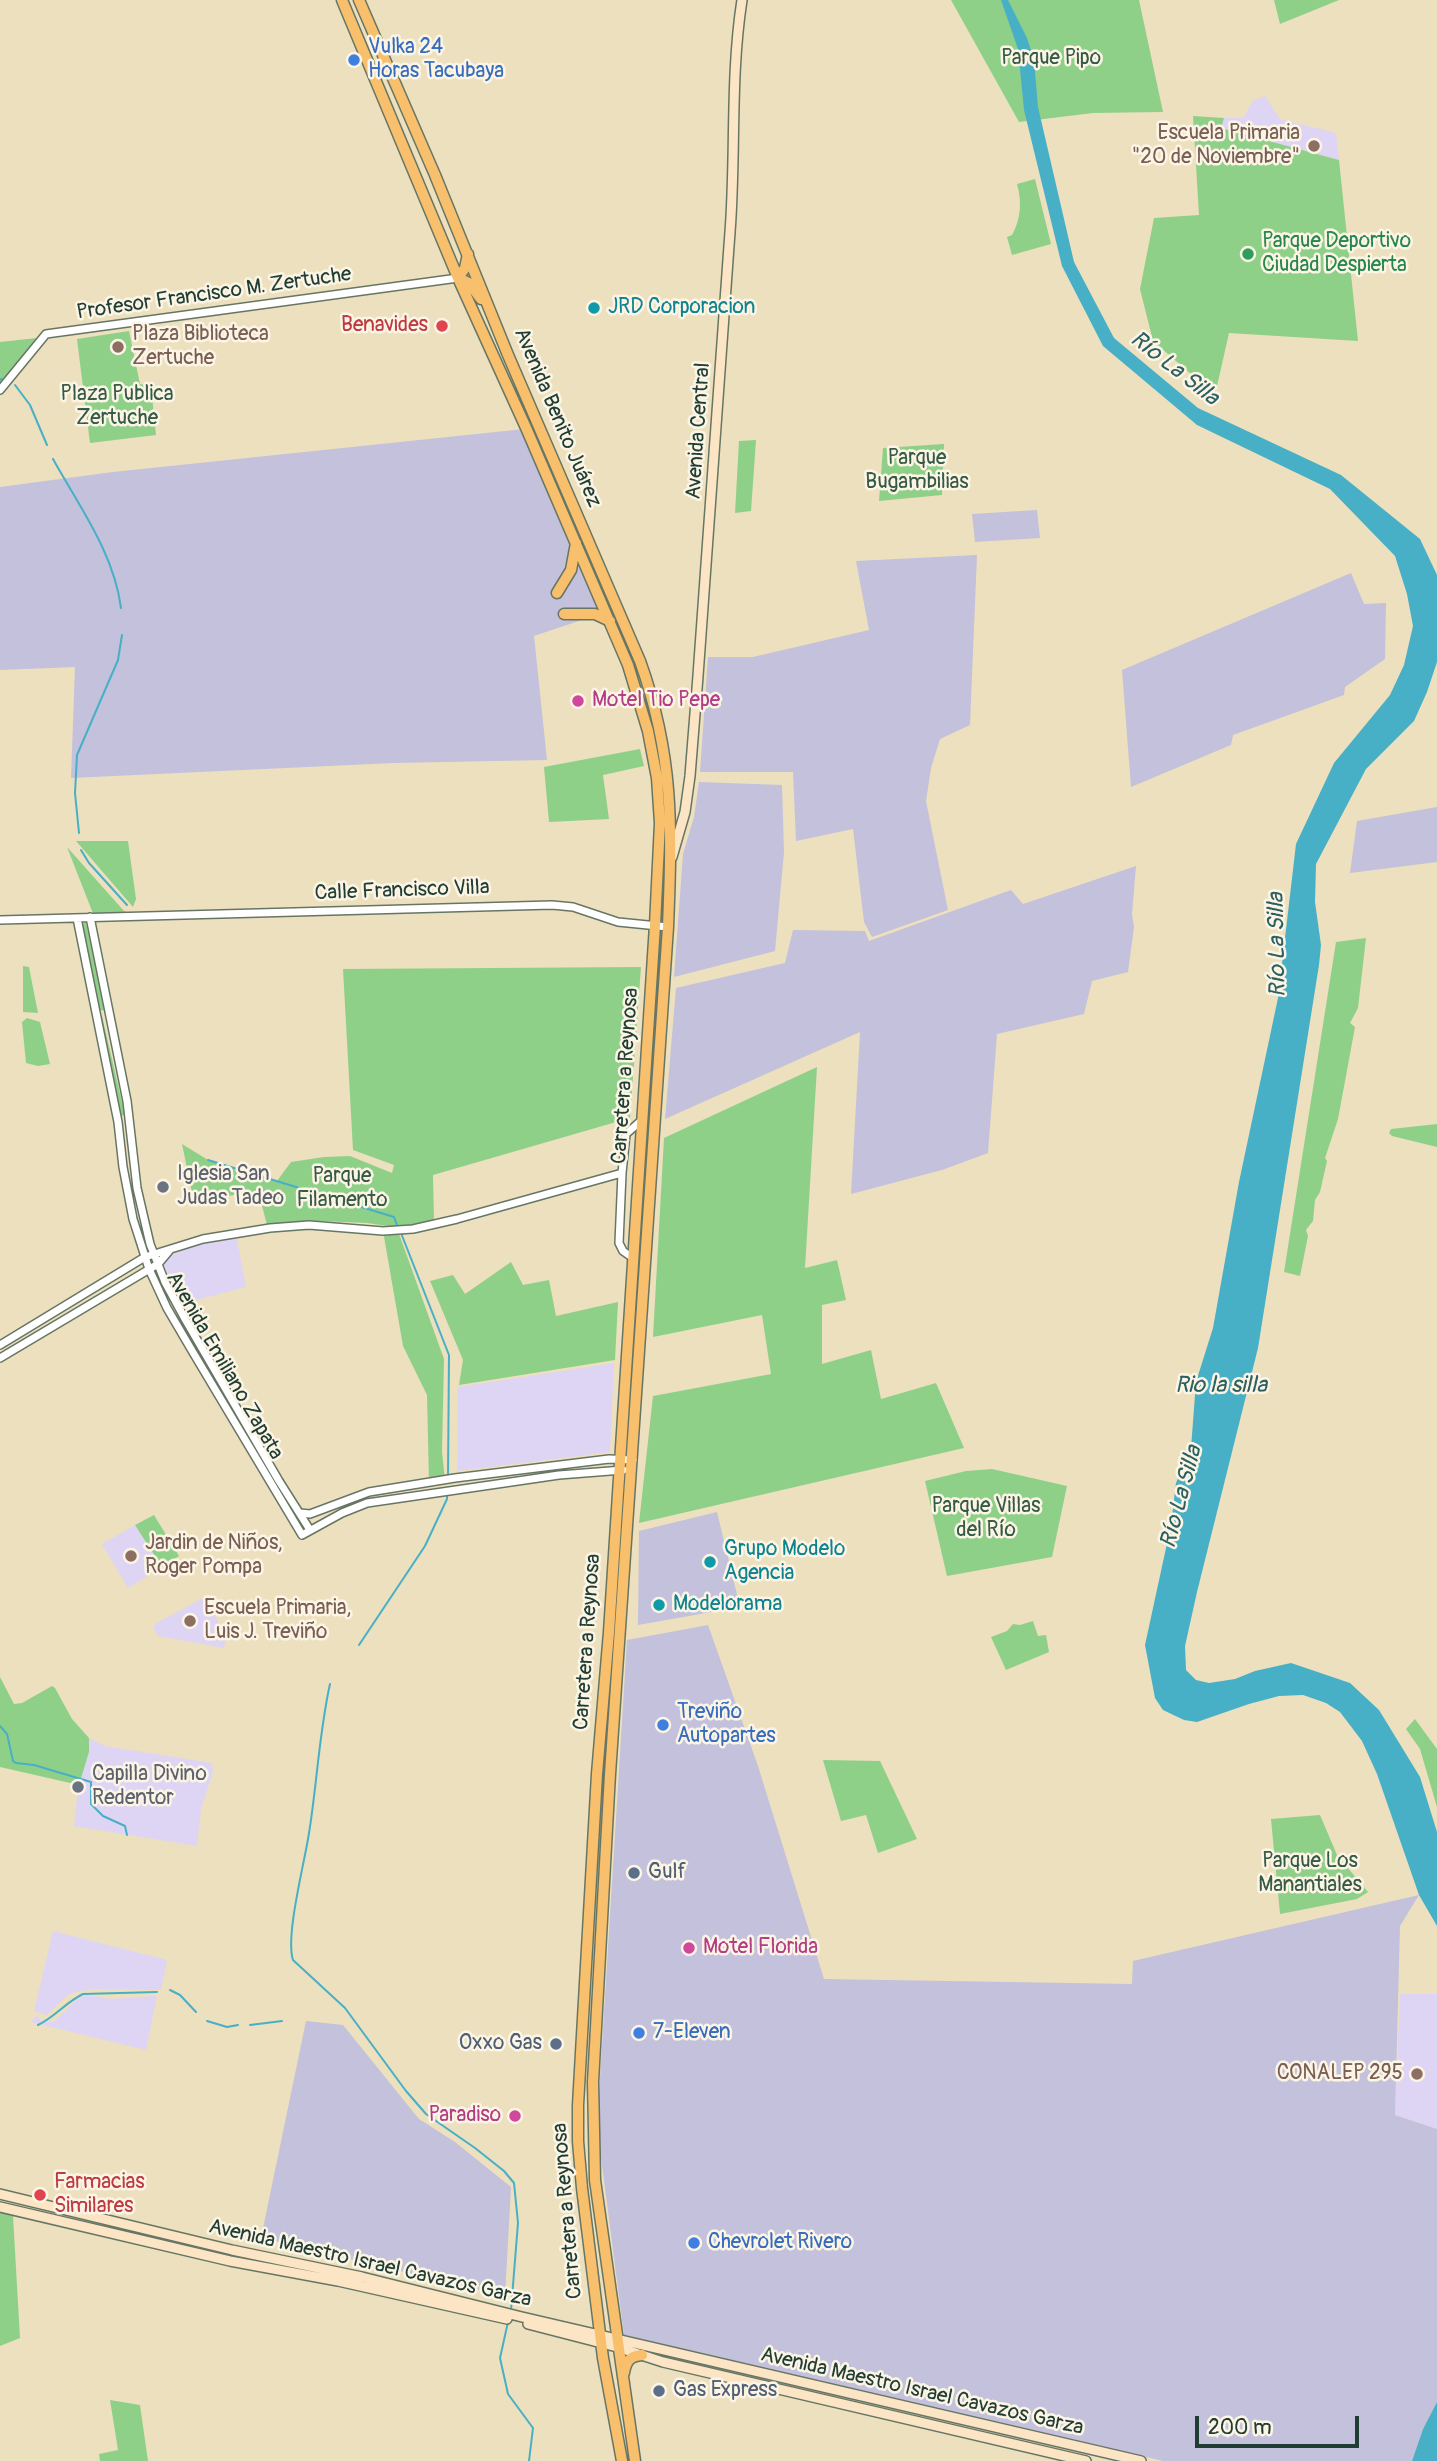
<!DOCTYPE html>
<html>
<head>
<meta charset="utf-8">
<style>
  body { margin:0 }
  #map { position:relative; width:1437px; height:2461px; overflow:hidden; background:#ece0be; font-family:Pangolin,sans-serif }
  canvas { display:block }
  .scale { position:absolute; left:1195px; top:2416px; width:164px; height:32px; box-sizing:border-box; border:4px solid #1f3d34; border-top:0; padding-left:9px; font-size:21px; line-height:24px; white-space:nowrap; color:#1f3d34; -webkit-text-stroke:5px #fcf5e5; paint-order:stroke }
</style>
</head>
<body>
<div id="map">
<canvas width="1437" height="2461"></canvas>
<div class="scale">200 m</div>
</div>
<script>
const ctx = document.querySelector('canvas').getContext('2d');
ctx.lineJoin = 'round';
function fillPath(path, color) { ctx.fillStyle = color; ctx.fill(path, 'evenodd'); }
function trace(path, color, width, dash) { ctx.strokeStyle = color; ctx.lineWidth = width; ctx.lineCap = dash ? 'butt' : 'round'; ctx.setLineDash(dash || []); ctx.stroke(path); }
function write(font, color, halo, rows, align = 'center') {
  ctx.font = font + ' Pangolin,sans-serif'; ctx.lineWidth = 5; ctx.setLineDash([]); ctx.textBaseline = 'middle'; ctx.strokeStyle = halo; ctx.fillStyle = color; for (const [text, x, y, turn = 0] of rows) {
    ctx.save(); ctx.translate(x, y); ctx.rotate((+turn || 0) * Math.PI / 180); ctx.textAlign = isNaN(turn) ? turn : align; if (halo) ctx.strokeText(text, 0, 0); ctx.fillText(text, 0, 0); ctx.restore();
  }
}
const built = new Path2D(`
  M1265 96 1280 119 1336 133 1339 160 1220 128 1224 118H1243L1253 101Z
  M236 1234 246 1287 181 1304 161 1260 202 1242Z
  M614 1363 610 1452 457 1471 458 1387Z
  M135 1525 162 1567 128 1588 102 1544Z
  M203 1598 209 1602 226 1638 224 1648 158 1636 153 1628 155 1624Z
  M89 1738 105 1746 212 1763 213 1772 201 1809 197 1846 74 1826 78 1788 89 1752Z
  M53 1931 167 1960 161 1990 92 1989 76 1992 68 1995 47 2015 34 2011Z
  M1400 1994H1437V2129L1395 2115Z
  M87 1995 111 1999 157 1996 146 2050 30 2022 36 2016 40 2018 41 2023 54 2021 77 1999Z`);
const industrial = new Path2D(`
  M534 428 615 609 534 636 547 760 393 763 71 778 75 667 0 670V487L113 472Z
  M1037 510 1040 538 975 542 972 514Z
  M977 555 970 725 940 739 931 768 926 801 948 910 872 937 864 922 853 829 796 841 793 772H700L708 657H753L869 630 856 561Z
  M1351 573 1364 604 1386 603 1385 659 1345 687 1344 695 1233 735 1231 745 1131 787 1122 670Z
  M699 782 782 785 784 852 775 951 674 977 683 854 694 817Z
  M1437 807V862L1350 873 1357 821Z
  M1136 866 1132 914 1134 927 1128 972 1092 981 1084 1014 997 1034 988 1153 942 1170 851 1194 860 1032 665 1119 676 988 785 963 793 930 865 931 869 941 1011 890 1023 904Z
  M717 1512 740 1607 638 1625 639 1531Z
  M708 1625 758 1766 824 1979 1132 1984 1133 1961 1419 1895 1400 1926 1395 2115 1437 2129V2402L1423 2429 1412 2461H1163L624 2335 597 2126 627 1640Z
  M306 2021 343 2025 419 2119 455 2142 511 2187 505 2296 261 2238Z`);
const green = new Path2D(`
  M951 0H1139L1163 112 1093 113 1019 122Z
  M1274 0H1339L1280 24Z
  M1193 116 1224 118 1221 128 1339 160 1358 341 1229 333 1215 395 1153 341 1140 289 1154 218 1199 215Z
  M1035 179 1051 244 1012 255 1007 237 1012 235C1021 219 1022 202 1017 184Z
  M129 331 140 384 151 386 156 435 90 443 77 339Z
  M37 338 3 380 0 384V342Z
  M756 440 751 511 735 513 739 441Z
  M944 444 942 495 879 501 883 448Z
  M640 749 644 766 603 775 609 819 549 822 544 767Z
  M76 841H128L136 899 133 907Z
  M67 847 124 911 133 914 94 916Z
  M86 923 105 1010 94 1011 77 925Z
  M1366 938 1358 1008 1350 1023 1355 1027 1338 1119 1325 1158 1327 1161 1320 1192 1315 1200 1313 1221 1306 1230 1308 1236 1300 1276 1284 1272 1336 942Z
  M23 966 29 967 38 1013 23 1012Z
  M641 967 630 1118 433 1175 434 1221 401 1228 367 1223 320 1221 267 1225 260 1198 251 1192 194 1202 182 1144 208 1160 277 1181 291 1162 324 1157 350 1156 392 1173 394 1165 353 1150 343 969Z
  M102 1016 125 1115 115 1117 96 1018Z
  M27 1018 40 1022 50 1064 38 1066 26 1063 22 1022Z
  M817 1067 805 1268 837 1260 846 1300 822 1305V1364L871 1350 881 1399 936 1383 964 1448 639 1523 653 1396 771 1374 762 1315 653 1337 664 1138Z
  M1437 1124V1147L1392 1136 1389 1133 1391 1129Z
  M383 1231H398L444 1359 442 1452 445 1480 429 1483 427 1395 403 1346Z
  M511 1262 523 1285 549 1280 556 1316 618 1302 615 1360 459 1385 463 1360 430 1281 453 1275 465 1294Z
  M992 1469 1067 1486 1052 1557 947 1576 925 1481 966 1471Z
  M154 1515 179 1556 162 1567 135 1525Z
  M1033 1621 1038 1636 1046 1635 1049 1652 1006 1670 991 1637 1007 1631 1013 1624 1020 1625Z
  M0 1677 14 1704 22 1703 52 1686 55 1688 72 1719 89 1738V1752L79 1785 0 1767Z
  M1415 1719 1437 1749V1807L1420 1749 1406 1729Z
  M823 1760 880 1761 917 1839 878 1853 866 1815 841 1821Z
  M1320 1815 1337 1855 1368 1892 1357 1899 1280 1914 1271 1819Z
  M0 2213 13 2216 20 2338 0 2346Z
  M110 2400 140 2405 148 2461H100L99 2454 118 2450Z`);
const water = new Path2D(`
  M1001 0H1008L1027 38 1034 60 1038 107 1074 262 1114 338 1198 408 1341 475 1420 539 1437 575V662L1427 692 1414 721 1366 769 1316 864 1315 902 1321 945 1319 965 1258 1348 1197 1592 1185 1646 1186 1670 1196 1680 1209 1683 1235 1679 1255 1671 1291 1663 1350 1683 1379 1710 1420 1777 1437 1832V1926L1419 1895 1377 1774 1362 1741 1340 1712 1326 1703 1303 1695 1279 1696 1249 1704 1197 1722 1184 1720 1163 1710 1155 1698 1145 1645 1171 1525 1176 1483 1191 1448 1196 1382 1213 1328 1239 1182 1278 998 1296 844 1334 763 1390 695 1404 665 1413 626 1407 594 1395 556 1330 489 1197 425 1103 346 1062 266 1024 110 1018 49Z
  M1437 2402V2461H1412L1423 2429Z`);
const stream = new Path2D(`
  M0 379 3 380
  M15 385 30 405 47 445
  M53 459C79 506 114 553 121 608
  M79 833 75 793 77 755 118 660 122 635
  M81 850 89 863 127 905
  M208 1160 394 1217 398 1228
  M401 1233 449 1355 448 1477
  M359 1645 425 1546 447 1499V1493
  M330 1684C319 1733 317 1784 309 1833 305 1861 285 1936 293 1960L345 2008 406 2091 426 2114 475 2148 504 2171 514 2183 518 2223 511 2310
  M0 1726 7 1734 13 1761 16 1763 34 1765 91 1782V1804L103 1816 125 1826 127 1835
  M170 1990 180 1995 196 2012
  M207 2021 227 2027 238 2025
  M38 2025C55 2017 66 2002 83 1994L157 1992
  M250 2025 282 2021
  M508 2322 500 2358 508 2394 533 2428 529 2461`);
const tertiary = new Path2D(`
  M0 390 46 334 458 278
  M90 917 127 1101 137 1188 150 1244 165 1282 185 1319 279 1481 310 1530
  M77 918 118 1122 123 1167 133 1219 149 1269 167 1308 191 1349 302 1535 342 1513 367 1503 559 1475 623 1470
  M0 920 552 905 573 907 618 922 668 927
  M633 1258 623 1251 619 1243 622 1173 626 1134 643 1119
  M0 1345 145 1257 203 1239 270 1228 309 1225 383 1231 413 1229 457 1219 622 1173
  M0 1358 158 1264 169 1251
  M300 1513 310 1514 369 1492 455 1478 609 1459 633 1460`);
const secondary = new Path2D(`
  M672 857 685 812 690 776C705 595 717 414 730 232 736 155 730 77 742 0
  M0 2194 232 2250 362 2277 522 2317 1141 2461
  M0 2207 230 2261 338 2281 507 2319
  M528 2324 617 2347 663 2362 1086 2461`);
const primary = new Path2D(`
  M342 0 458 278 527 430 628 665 648 731 657 778 660 823 655 925 609 1632 597 1774 578 2105V2141L582 2188 603 2358 622 2461
  M359 0 435 175 508 355 640 661C674 756 672 827 668 927L610 1774 593 2082 595 2180 635 2461
  M468 254 465 268 458 278 469 283 481 299
  M557 593 571 570 576 543
  M564 614H595L610 621
  M624 2373C626 2361 630 2356 642 2355`);
const markers = [
  [354,60,7,"#3f7fe0"],
  [1314,146,7,"#8d6e63"],
  [1248,254,7,"#2e9e5b"],
  [594,308,7,"#0f9aa8"],
  [442,326,7,"#e0444e"],
  [118,347,7,"#8d6e63"],
  [578,701,7,"#d1479c"],
  [163,1187,7,"#6b7280"],
  [131,1556,7,"#8d6e63"],
  [710,1562,7,"#0f9aa8"],
  [659,1605,7,"#0f9aa8"],
  [190,1621,7,"#8d6e63"],
  [663,1725,7,"#3f7fe0"],
  [78,1787,7,"#6b7280"],
  [634,1873,7,"#5c6f8a"],
  [689,1948,7,"#d1479c"],
  [639,2033,7,"#3f7fe0"],
  [556,2044,7,"#5c6f8a"],
  [1417,2074,7,"#8d6e63"],
  [515,2116,7,"#d1479c"],
  [40,2195,7,"#e0444e"],
  [694,2243,7,"#3f7fe0"],
  [659,2391,7,"#5c6f8a"]
];
const shopNames = [
  ["Vulka 24",368,48],
  ["Horas Tacubaya",368,72],
  ["Treviño",677,1713],
  ["Autopartes",677,1737],
  ["7-Eleven",653,2033],
  ["Chevrolet Rivero",708,2243]
];
const parkNames = [
  ["Parque Pipo",1051,59],
  ["Plaza Publica",117,395],
  ["Zertuche",117,419],
  ["Parque",917,459],
  ["Bugambilias",917,483],
  ["Parque",342,1177],
  ["Filamento",342,1201],
  ["Parque Villas",986,1507],
  ["del Río",986,1531],
  ["Parque Los",1310,1862],
  ["Manantiales",1310,1886]
];
const educationNames = [
  ["Escuela Primaria",1300,134,"right"],
  ["\"20 de Noviembre\"",1300,158,"right"],
  ["Plaza Biblioteca",132,335],
  ["Zertuche",132,359],
  ["Jardin de Niños,",145,1544],
  ["Roger Pompa",145,1568],
  ["Escuela Primaria,",204,1609],
  ["Luis J. Treviño",204,1633],
  ["CONALEP 295",1403,2074,"right"]
];
const leisureNames = [
  ["Parque Deportivo",1262,242],
  ["Ciudad Despierta",1262,266]
];
const streetNames = [
  ["Profesor Francisco M. Zertuche",214,294,-8],
  ["Avenida Benito Juárez",557,418,67],
  ["Avenida Central",699,431,-86],
  ["Calle Francisco Villa",402,891,-2],
  ["Carretera a Reynosa",626,1076,-86],
  ["Avenida Emiliano Zapata",224,1366,60],
  ["Carretera a Reynosa",588,1642,-86],
  ["Carretera a Reynosa",568,2211,-95],
  ["Avenida Maestro Israel Cavazos Garza",370,2264,13],
  ["Avenida Maestro Israel Cavazos Garza",922,2392,13]
];
const cultureNames = [
  ["JRD Corporacion",608,308],
  ["Grupo Modelo",724,1550],
  ["Agencia",724,1574],
  ["Modelorama",673,1605]
];
const healthNames = [
  ["Benavides",428,326],
  ["Farmacias",54,2183,"left"],
  ["Similares",54,2207,"left"]
];
const hotelNames = [
  ["Motel Tio Pepe",592,701],
  ["Motel Florida",703,1948],
  ["Paradiso",501,2116,"right"]
];
const worshipNames = [
  ["Iglesia San",177,1175],
  ["Judas Tadeo",177,1199],
  ["Capilla Divino",92,1775],
  ["Redentor",92,1799]
];
const serviceNames = [
  ["Gulf",648,1873],
  ["Oxxo Gas",542,2044,"right"],
  ["Gas Express",673,2391]
];
const waterNames = [
  ["Río La Silla",1174,369,38],
  ["Río La Silla",1278,945,-91],
  ["Rio la silla",1221,1386],
  ["Río La Silla",1182,1497,-75]
];
fillPath(built, '#ded5f5');
fillPath(industrial, '#c3c1db');
fillPath(green, '#8fd088');
fillPath(water, '#47afc6');
trace(stream, '#47afc6', 2);
trace(tertiary, '#677664', 10);
trace(secondary, '#677664', 12);
trace(primary, '#677664', 13);
trace(tertiary, '#fff', 7);
trace(secondary, '#fce5c4', 9);
trace(primary, '#f8bf6c', 10);
for (const [x, y, r, color] of markers) { const dot = new Path2D(); dot.arc(x, y, r, 0, 2 * Math.PI); ctx.fillStyle = color; ctx.fill(dot); trace(dot, '#fcf5e5', 2.5); }
write('21px', '#366cbe', '#fcf5e5', shopNames, 'left');
write('21px', '#355a45', '#fcf5e5', parkNames);
write('21px', '#785e54', '#fcf5e5', educationNames, 'left');
write('21px', '#27864d', '#fcf5e5', leisureNames, 'left');
write('21px', '#1f3d34', '#fcf5e5', streetNames);
write('21px', '#0d838f', '#fcf5e5', cultureNames, 'left');
write('21px', '#be3a42', '#fcf5e5', healthNames, 'right');
write('21px', '#b23c85', '#fcf5e5', hotelNames, 'left');
write('21px', '#5b616d', '#fcf5e5', worshipNames, 'left');
write('21px', '#4e5e75', '#fcf5e5', serviceNames, 'left');
write('italic 23px', '#2b5f60', '#fcf5e5', waterNames);
</script>
</body>
</html>
